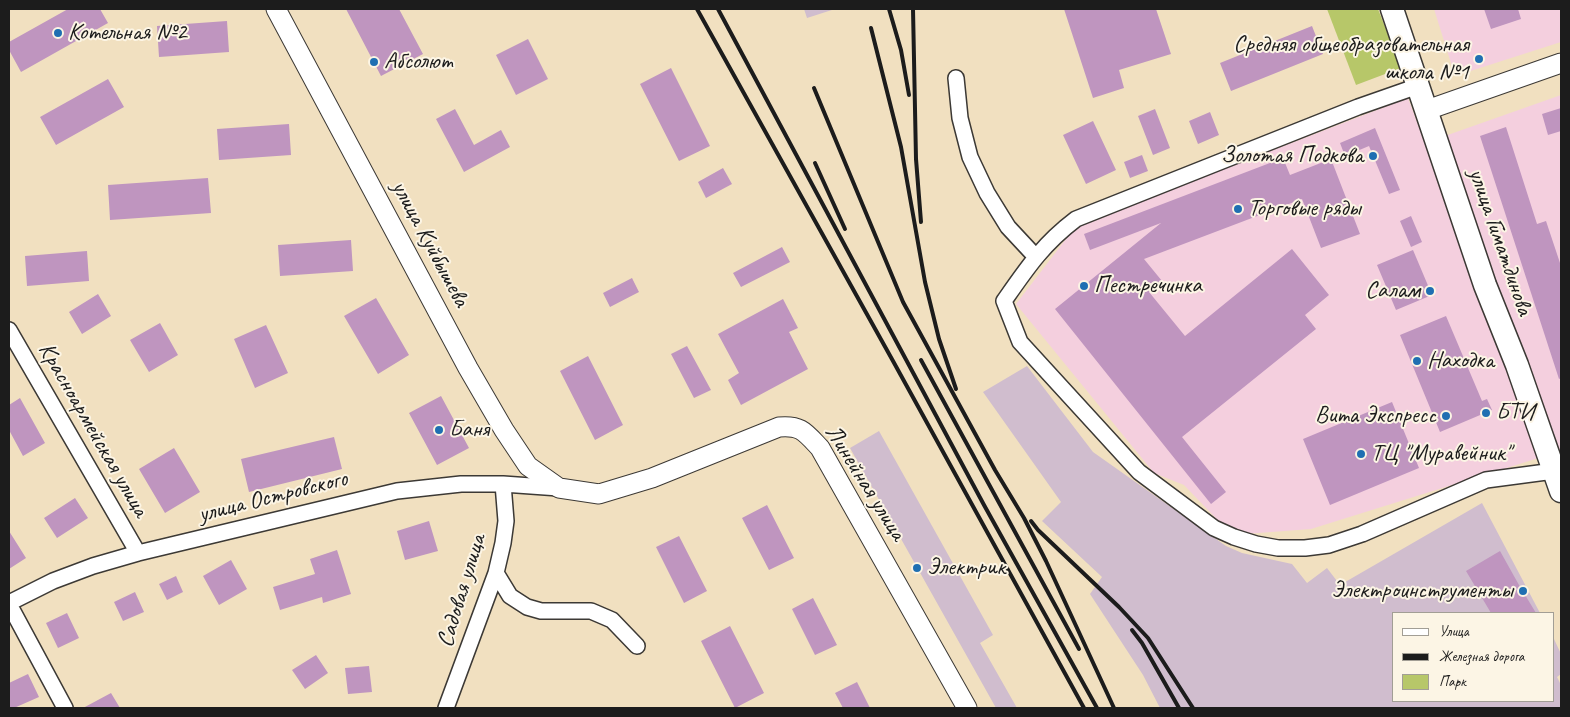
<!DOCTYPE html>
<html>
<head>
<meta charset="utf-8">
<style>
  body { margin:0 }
  #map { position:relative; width:1570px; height:717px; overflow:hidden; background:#f1e0c0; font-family:Caveat,sans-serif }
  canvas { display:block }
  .frame { position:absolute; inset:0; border:10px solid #1c1c1c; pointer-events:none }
  .legend { position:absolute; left:1392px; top:612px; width:162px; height:90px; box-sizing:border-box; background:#fcf5e5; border:1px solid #a29e95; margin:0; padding:6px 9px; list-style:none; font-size:15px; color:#1c1c1c }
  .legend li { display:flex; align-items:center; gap:10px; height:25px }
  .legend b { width:25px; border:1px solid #a29e95 }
</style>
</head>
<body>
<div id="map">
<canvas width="1570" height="717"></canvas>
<div class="frame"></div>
<ul class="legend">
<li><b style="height:6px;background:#fff"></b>Улица</li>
<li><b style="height:6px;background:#1c1c1c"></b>Железная дорога</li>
<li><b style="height:14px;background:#b7c769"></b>Парк</li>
</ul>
</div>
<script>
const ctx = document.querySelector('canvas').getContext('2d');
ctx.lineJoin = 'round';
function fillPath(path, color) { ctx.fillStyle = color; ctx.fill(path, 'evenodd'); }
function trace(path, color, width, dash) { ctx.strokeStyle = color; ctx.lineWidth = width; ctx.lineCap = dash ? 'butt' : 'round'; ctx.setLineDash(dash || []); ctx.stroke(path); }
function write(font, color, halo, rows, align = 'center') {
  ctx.font = font + ' Caveat,sans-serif'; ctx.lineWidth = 4; ctx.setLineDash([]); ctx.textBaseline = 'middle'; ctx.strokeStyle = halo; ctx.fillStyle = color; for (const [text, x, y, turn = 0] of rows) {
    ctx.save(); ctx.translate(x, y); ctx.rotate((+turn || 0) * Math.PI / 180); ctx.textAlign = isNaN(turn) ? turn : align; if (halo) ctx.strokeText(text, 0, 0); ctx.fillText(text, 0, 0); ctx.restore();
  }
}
const built = new Path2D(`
  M1434 9H1561V42L1455 76Z
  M1561 95V451L1311 529 1232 535 1184 485 1154 473 1016 304 1076 226 1408 98 1425 143Z`);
const industrial = new Path2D(`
  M804 9H835L807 18Z
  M1027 366 1093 452 1226 546 1242 553 1292 564 1307 583 1327 568 1340 585 1482 503 1540 613H1394V701H1554V639L1561 654V674L1557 677 1561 685V708H1160L1143 675 1090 594 1102 577 1042 521 1061 502 983 392Z
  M879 431 993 635 980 643 1017 708H996L850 448Z`);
const green = new Path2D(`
  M1327 9H1378L1401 68 1356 85Z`);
const building = new Path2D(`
  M68 9H100L108 23 21 72 9 50V42Z
  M346 9H399L423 54 381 76Z
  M1064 9H1156L1171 54 1119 70 1124 88 1093 98Z
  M1484 9H1518L1521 19 1491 29Z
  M227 21 229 52 159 57 157 26Z
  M1312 26 1323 54 1231 91 1220 63Z
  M528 39 548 79 516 95 496 55Z
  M671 68 710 146 679 161 640 84Z
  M108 79 124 107 56 145 40 117Z
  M1561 108V131L1548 135 1542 114Z
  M455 109 474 145 501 130 510 147 464 172 436 119Z
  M1155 109 1170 148 1153 155 1138 116Z
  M1210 112 1219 135 1198 144 1189 121Z
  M1093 121 1116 170 1086 184 1063 135Z
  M289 124 291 155 219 160 217 129Z
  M1506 127 1537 224 1546 221 1561 266V378L1559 379 1480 136Z
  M1375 128 1400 190 1389 194 1369 146 1345 156 1340 143Z
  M1142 155 1148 171 1130 178 1124 162Z
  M1283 158 1290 175 1331 159 1360 234 1321 248 1302 199 1144 259 1162 281 1149 292 1185 336 1292 249 1329 295 1305 315 1316 329 1182 437 1226 492 1211 504 1055 309 1161 223 1090 250 1084 234Z
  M723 168 732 184 706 198 698 182Z
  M208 178 211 213 110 220 108 185Z
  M1411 216 1422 242 1411 247 1400 221Z
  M351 240 353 271 280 276 278 245Z
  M782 247 790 262 741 287 733 273Z
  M1413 250 1432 295 1396 310 1377 265Z
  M87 251 89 281 27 286 25 256Z
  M632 278 639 292 610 307 603 293Z
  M98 294 111 316 82 334 69 312Z
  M376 298 409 355 378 374 344 316Z
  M783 299 798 328 789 332 808 369 741 405 728 380 739 373 718 334Z
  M1446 316 1482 401 1487 399 1492 410 1440 432 1400 335Z
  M160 323 178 355 149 372 130 340Z
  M266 325 288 373 255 388 234 339Z
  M687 346 711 390 694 398 671 354Z
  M588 356 623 425 595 440 560 371Z
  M441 396 469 448 437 465 409 413Z
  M20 398 45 443 23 456 9 430V405Z
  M1392 402 1419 468 1330 505 1303 439Z
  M334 437 342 469 249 492 241 459Z
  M174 448 200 492 165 513 139 469Z
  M75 498 88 518 57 538 44 518Z
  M767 505 794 558 769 570 742 518Z
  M429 521 438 551 405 560 397 531Z
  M9 531 26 558 9 569Z
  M679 536 707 591 684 603 656 547Z
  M337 550 351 594 323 603 322 597 280 610 273 587 315 574 310 559Z
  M1500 551 1519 585 1536 613H1491L1466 571Z
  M231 560 247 589 219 605 203 576Z
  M176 576 183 592 167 600 159 584Z
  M135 592 144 612 123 621 114 602Z
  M813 598 837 645 815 655 792 609Z
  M67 613 79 638 58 648 46 623Z
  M730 626 764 693 735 708 701 641Z
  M316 655 328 673 305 689 292 670Z
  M369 666 372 692 348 694 345 668Z
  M28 674 39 697 14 708H9V683Z
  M857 682 870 708H843L835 693Z
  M111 693 120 708H83Z`);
const minor = new Path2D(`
  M956 78 960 118 970 157 987 193 1008 227 1035 256
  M1418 86 1358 107 1076 219C1043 244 1027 268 1004 301L1020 342 1139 472 1214 528 1234 537 1256 544 1278 548H1305L1329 545 1362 534 1486 480 1554 471
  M9 330 138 553
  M496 573 510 596 527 607 541 611H591L612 620 637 646
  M9 603 53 581 93 566 138 553 397 491 461 484H503L559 488
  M9 604 65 708
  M446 708 496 573 503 543 506 521 503 484`);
const tertiary = new Path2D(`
  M276 9 468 368 504 430 528 466 559 488 599 494 652 478 779 427C801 425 805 432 820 448L967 708
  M1427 110 1561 63`);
const secondary = new Path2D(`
  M1392 9 1485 285 1517 365 1561 491`);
const rail = new Path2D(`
  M697 9 893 361 1084 708
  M718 9 984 505 1097 708
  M889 9 901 50 909 95
  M913 9 916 159 921 222
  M871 28 901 147 925 282 939 339 956 389
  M814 88 903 302 995 470 1024 518 1046 561 1114 708
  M815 163 845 229
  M921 360 1079 649
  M1031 521 1038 530 1119 607 1148 638 1193 708
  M1132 630 1142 643 1179 708`);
const markers = [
  [58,33,5,"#1f6fb2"],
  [1479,59,5,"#1f6fb2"],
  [374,62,5,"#1f6fb2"],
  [1373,156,5,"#1f6fb2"],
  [1238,209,5,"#1f6fb2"],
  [1084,286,5,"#1f6fb2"],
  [1430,291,5,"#1f6fb2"],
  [1417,361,5,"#1f6fb2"],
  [1486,413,5,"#1f6fb2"],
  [1446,416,5,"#1f6fb2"],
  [439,430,5,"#1f6fb2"],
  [1361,454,5,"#1f6fb2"],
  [917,568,5,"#1f6fb2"],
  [1523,591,5,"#1f6fb2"]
];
const poiNames = [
  ["Котельная №2",68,33],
  ["Средняя общеобразовательная",1469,45,"right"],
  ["школа №1",1469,73,"right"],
  ["Абсолют",384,62],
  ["Золотая Подкова",1363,156,"right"],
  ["Торговые ряды",1248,209],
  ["Пестречинка",1094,286],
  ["Салам",1420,291,"right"],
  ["Находка",1427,361],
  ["БТИ",1496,413],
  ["Вита Экспресс",1436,416,"right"],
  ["Баня",449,430],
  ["ТЦ \"Муравейник\"",1371,454],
  ["Электрик",927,568],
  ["Электроинструменты",1513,591,"right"]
];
const streetNames = [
  ["улица Гиматдинова",1500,242,71],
  ["улица Куйбышева",430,244,62],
  ["Красноармейская улица",93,430,60],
  ["Линейная улица",865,483,58],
  ["улица Островского",273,497,-14],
  ["Садовая улица",462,591,-73]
];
fillPath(built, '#f4cfde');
fillPath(industrial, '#d0bdce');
fillPath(green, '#b7c769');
fillPath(building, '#bf95bf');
trace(minor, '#3c3935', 18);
trace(tertiary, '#3c3935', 21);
trace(secondary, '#3c3935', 25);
trace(minor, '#fff', 15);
trace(tertiary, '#fff', 19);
trace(secondary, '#fff', 22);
trace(rail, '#1c1c1c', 4);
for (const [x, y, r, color] of markers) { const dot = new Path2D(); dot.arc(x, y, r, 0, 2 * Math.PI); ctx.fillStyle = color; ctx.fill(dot); trace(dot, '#fcf5e5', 2); }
write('24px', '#1c1c1c', '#fcf5e5', poiNames, 'left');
write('24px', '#1c1c1c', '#fcf5e5', streetNames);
</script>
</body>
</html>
